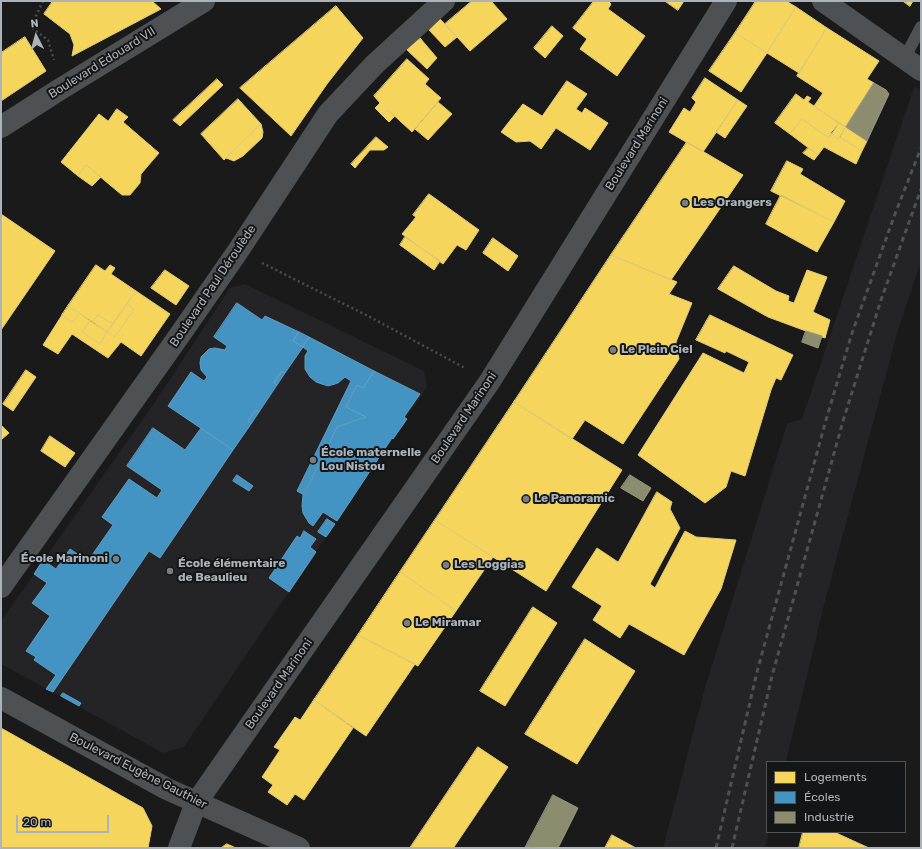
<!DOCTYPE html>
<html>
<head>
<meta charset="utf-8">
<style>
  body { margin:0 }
  #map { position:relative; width:922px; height:849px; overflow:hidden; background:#1a1a1a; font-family:Rubik,sans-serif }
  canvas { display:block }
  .frame { position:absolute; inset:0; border:2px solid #acb4bb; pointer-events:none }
  .legend { position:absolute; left:766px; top:761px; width:140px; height:72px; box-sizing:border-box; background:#141516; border:1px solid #515558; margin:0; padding:5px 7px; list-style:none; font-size:12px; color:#acb4bb }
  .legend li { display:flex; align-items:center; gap:8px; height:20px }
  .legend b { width:20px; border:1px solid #515558 }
  .north { position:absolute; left:16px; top:16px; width:40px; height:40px; -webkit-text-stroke:3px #141516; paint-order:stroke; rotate:354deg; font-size:11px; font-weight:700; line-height:16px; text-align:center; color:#acb4bb }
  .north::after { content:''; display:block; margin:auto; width:14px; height:18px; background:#acb4bb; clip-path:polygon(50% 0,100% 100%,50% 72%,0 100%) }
  .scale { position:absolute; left:16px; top:815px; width:93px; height:18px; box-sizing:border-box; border:2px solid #acb4bb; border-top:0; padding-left:5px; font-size:12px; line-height:14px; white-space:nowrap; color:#acb4bb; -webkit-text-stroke:3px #141516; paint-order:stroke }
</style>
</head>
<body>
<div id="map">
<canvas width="922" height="849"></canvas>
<div class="frame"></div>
<ul class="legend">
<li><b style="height:11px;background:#f6d55c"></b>Logements</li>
<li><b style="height:11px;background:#4393c3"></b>Écoles</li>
<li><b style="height:11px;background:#8c8c6e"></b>Industrie</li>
</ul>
<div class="north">N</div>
<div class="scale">20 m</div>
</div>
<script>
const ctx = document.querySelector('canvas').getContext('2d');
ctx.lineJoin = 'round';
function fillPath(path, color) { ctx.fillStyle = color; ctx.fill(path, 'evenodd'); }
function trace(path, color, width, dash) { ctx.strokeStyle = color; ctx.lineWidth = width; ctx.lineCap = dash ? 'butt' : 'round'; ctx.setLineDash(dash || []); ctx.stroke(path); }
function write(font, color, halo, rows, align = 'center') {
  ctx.font = font + ' Rubik,sans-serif'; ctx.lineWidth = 4; ctx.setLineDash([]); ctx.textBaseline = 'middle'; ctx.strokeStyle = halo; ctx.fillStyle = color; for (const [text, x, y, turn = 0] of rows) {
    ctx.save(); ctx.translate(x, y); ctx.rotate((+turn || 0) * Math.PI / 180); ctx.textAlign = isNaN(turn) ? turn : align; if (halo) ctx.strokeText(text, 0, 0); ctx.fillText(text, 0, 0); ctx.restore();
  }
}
const built = new Path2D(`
  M914 87 921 89V261L898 330 824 605 786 762H767V832H769L765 848H663L704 691 787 424 802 419Z
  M245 284 424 371 427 387 184 747 163 753 1 664V621L157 399 230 288Z`);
const homes = new Path2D(`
  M53 1H152L161 9 72 56 74 45 70 34 44 14Z
  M472 1H491L507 19 470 51 445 24Z
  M594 1H608L611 4 608 9 645 36 617 76 580 49 587 39 573 28Z
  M665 1H684L678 10Z
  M756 1H786L796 7 767 53 735 33Z
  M903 1H913L910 6Z
  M336 6 363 38 327 84 291 136 240 88Z
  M796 7 827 28 799 73 767 53Z
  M440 19 457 37 445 47 429 30Z
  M552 26 563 36 545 58 534 48Z
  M827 28 879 61 867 79 874 83 846 127 814 106 823 93 797 76Z
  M735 33 767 53 741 92 709 71Z
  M25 37 46 71 1 101V53Z
  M420 38 437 58 427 69 406 49Z
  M407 59 429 79 425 84 441 98 412 132 388 110 382 115 375 108 380 103 374 96Z
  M705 78 738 100 703 152 669 132 684 108 690 112 696 102 692 98Z
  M217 79 223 85 180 126 173 120Z
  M567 81 587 94 576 109 582 113 585 108 608 123 590 150 556 128 541 149 530 141 516 142 501 132 523 104 542 116Z
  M796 94 804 100 807 96 811 98 808 102 839 123 829 138 802 119 790 134 775 123Z
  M238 99 261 124 224 160 201 134Z
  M738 100 747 106 725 138 716 132Z
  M438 102 452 114 428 140 415 129Z
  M117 109 128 117 123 122 159 153 141 174 140 183 130 195H122L86 165 78 176 61 162 99 114 108 121Z
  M388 110 395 116 389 122 382 115Z
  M802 119 829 138 831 133 838 139 840 137 862 151 856 164 824 147 818 155 790 134Z
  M839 123 846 127 838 139 831 133Z
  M261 124 263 132 262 138 243 156 234 161 226 158Z
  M846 127 867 141 862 151 840 137Z
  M376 137 388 147 384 150H370L355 168 351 164Z
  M687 142 743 175 671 280 611 255Z
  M808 148 818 155 814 160 803 153Z
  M787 161 803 169 800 174 845 201 834 222 771 191Z
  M86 165 101 177 92 186 78 176Z
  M429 194 479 230 466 250 457 245 443 264 402 234 416 217 413 215Z
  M781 195 834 222 817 252 766 224Z
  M1 214 55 251 1 330Z
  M405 237 440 261 434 270 400 245Z
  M493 238 518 256 508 271 483 253Z
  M611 255 677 282 669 294 692 303 676 342 679 359 623 444 585 420 572 439 514 402Z
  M96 265 105 271 110 265 115 268 111 274 136 291 113 324 98 315 93 322 68 306Z
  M734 266 776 291 789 296 788 301 794 303 807 270 827 277 813 312 830 320 825 338 768 317 718 289Z
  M165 270 189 286 176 305 151 288Z
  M136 291 170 314 141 356 121 342 108 358 72 334 58 354 43 345 62 315 72 322 79 313 90 321 82 332 100 344 107 332 115 337 134 309 127 304Z
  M127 304 134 309 115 337 107 332Z
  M68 306 79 313 72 322 62 315Z
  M98 315 113 324 107 332 93 322Z
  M710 315 793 355 781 380 776 378 771 390 745 476 731 471 726 487 705 503 638 455 703 353 744 373 749 362 726 351 725 353 696 340Z
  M90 321 107 332 100 344 82 332Z
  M26 370 36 377 13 411 3 404Z
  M514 402 622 470 546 591 435 520Z
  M1 425 9 433 1 440Z
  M50 436 75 453 65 467 41 451Z
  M657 492 672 502 670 509 680 528 650 584 655 588 685 531 696 537 736 540 721 589 684 655 629 624 620 638 593 620 602 606 572 587 597 548 618 562Z
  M435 520 493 557 456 611 400 572Z
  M400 572 456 611 418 666 358 635Z
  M533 607 557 623 505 706 480 691Z
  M358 635 415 664 366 736 314 700Z
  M585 639 635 671 577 764 525 734Z
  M314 700 353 728 304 800 295 794 287 805 268 792 273 785 262 777 280 750 274 747 295 717 300 720Z
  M1 728 143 808 152 826 148 848H1Z
  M478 747 508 767 454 847 455 848H410Z
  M803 832H834L869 848H799Z
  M612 835 636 848H605Z
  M227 844 236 848H221Z`);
const schools = new Path2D(`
  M237 303 262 320 265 316 299 332 293 341 303 347 285 373 282 371 274 383 277 385 259 412 256 410 248 421 251 424 233 450 168 406 191 372 204 381 207 377 201 370 200 363 201 357 209 349 215 348 225 350 227 346 214 337Z
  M299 332 309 337 303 347 293 341Z
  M309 337 374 371 363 388 357 385 346 407 366 417 337 427 304 495 297 491 351 381 345 377 338 383 328 386 316 382 310 377 305 369V356L308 351 303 347Z
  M282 371 285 373 277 385 274 383Z
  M374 371 420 394 404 417 407 419 393 439 392 438 337 521 323 512 313 526 309 523 303 513 302 506 303 495 337 427 366 417 346 407 357 385 363 388Z
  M256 410 259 412 251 424 248 421Z
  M153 428 185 450 201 428 233 450 160 558 149 551 53 692 46 689 56 675 34 660 36 657 26 651 50 616 32 603 47 583 34 574 43 560 56 569 70 549 88 561 113 525 102 517 129 479 157 498 162 490 127 466Z
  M237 475 253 486 249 491 233 481Z
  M327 519 335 524 326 537 318 532Z
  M304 531 316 539 310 547 316 552 289 592 269 578 297 536 300 538Z
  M63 693 81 703 79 706 61 696Z`);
const industry = new Path2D(`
  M874 83 886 90 889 94 867 141 846 127Z
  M806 331 822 336 818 348 802 342Z
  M630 475 651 488 643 501 621 488Z
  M553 795 578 808 558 848H525Z`);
const path = new Path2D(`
  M43 1 31 27 48 40 54 60
  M262 263 368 316 465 368`);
const service = new Path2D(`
  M904 59 921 27`);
const minor = new Path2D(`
  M823 1 921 70
  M179 848 196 803 490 381 726 1`);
const tertiary = new Path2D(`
  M1 127 62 88 204 1
  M1 587 179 336 238 251 328 114 375 64 444 1
  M1 698 167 789 299 848`);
const rail = new Path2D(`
  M716 848 757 672 826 420 852 333 895 214 921 148
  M732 848 772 676 843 421 881 300 921 189`);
const markers = [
  [685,203,4,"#797e83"],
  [613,350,4,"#797e83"],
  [313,460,4,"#797e83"],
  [526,499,4,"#797e83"],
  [116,559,4,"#797e83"],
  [446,565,4,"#797e83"],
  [170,571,4,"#797e83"],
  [407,623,4,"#797e83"]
];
const streetNames = [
  ["Boulevard Edouard VII",102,63,-32],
  ["Boulevard Marinoni",637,144,-58],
  ["Boulevard Paul Déroulède",213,286,-56],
  ["Boulevard Marinoni",464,418,-56],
  ["Boulevard Marinoni",279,684,-55],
  ["Boulevard Eugène Gauthier",138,771,27]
];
const poiNames = [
  ["Les Orangers",693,203],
  ["Le Plein Ciel",621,350],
  ["École maternelle",321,453],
  ["Lou Nistou",321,467],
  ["Le Panoramic",534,499],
  ["École Marinoni",108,559,"right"],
  ["École élémentaire",178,564],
  ["de Beaulieu",178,578],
  ["Les Loggias",454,565],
  ["Le Miramar",415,623]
];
fillPath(built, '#242426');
fillPath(homes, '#f6d55c');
trace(homes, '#e0cb78', 1);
fillPath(schools, '#4393c3');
trace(schools, '#629dc1', 1);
fillPath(industry, '#8c8c6e');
trace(industry, '#969885', 1);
trace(path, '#4a4c4e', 2.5, [2, 3]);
trace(service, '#4e5153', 12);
trace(minor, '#4e5153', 22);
trace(tertiary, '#4e5153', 22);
trace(rail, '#4e5152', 3, [5, 4]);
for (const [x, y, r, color] of markers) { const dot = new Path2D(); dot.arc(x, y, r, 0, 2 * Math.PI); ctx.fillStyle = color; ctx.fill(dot); trace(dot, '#141516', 1.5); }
write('12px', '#acb4bb', '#141516', streetNames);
write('bold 12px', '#acb4bb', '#141516', poiNames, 'left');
</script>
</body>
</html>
